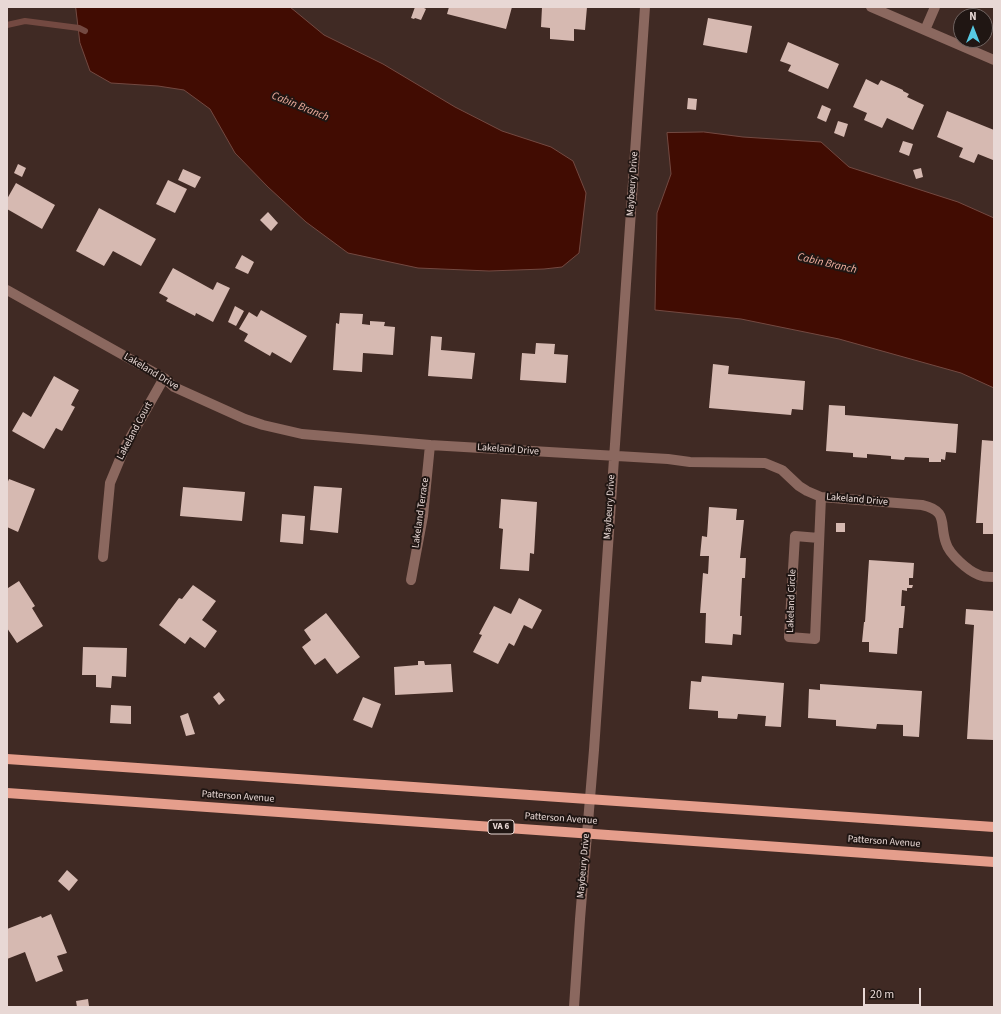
<!DOCTYPE html>
<html>
<head>
<meta charset="utf-8">
<style>
  body { margin:0 }
  #map { position:relative; width:1001px; height:1014px; overflow:hidden; background:#402a24; font-family:"Source Sans 3",sans-serif }
  canvas { display:block }
  .frame { position:absolute; inset:0; border:8px solid #e8d8d5; pointer-events:none }
  .north { position:absolute; left:953px; top:8px; width:40px; height:40px; box-sizing:border-box; background:#201613; border:1px solid #706461; border-radius:50%; rotate:0deg; font-size:11px; font-weight:700; line-height:16px; text-align:center; color:#e8d8d5 }
  .north::after { content:''; display:block; margin:auto; width:14px; height:18px; background:#57c9e2; clip-path:polygon(50% 0,100% 100%,50% 72%,0 100%) }
  .scale { position:absolute; left:863px; top:988px; width:58px; height:18px; box-sizing:border-box; border:2px solid #e8d8d5; border-top:0; padding-left:5px; font-size:12px; line-height:14px; white-space:nowrap; color:#e8d8d5; -webkit-text-stroke:3px #201613; paint-order:stroke }
</style>
</head>
<body>
<div id="map">
<canvas width="1001" height="1014"></canvas>
<div class="frame"></div>
<div class="north">N</div>
<div class="scale">20 m</div>
</div>
<script>
const ctx = document.querySelector('canvas').getContext('2d');
ctx.lineJoin = 'round';
function fillPath(path, color) { ctx.fillStyle = color; ctx.fill(path, 'evenodd'); }
function trace(path, color, width, dash) { ctx.strokeStyle = color; ctx.lineWidth = width; ctx.lineCap = dash ? 'butt' : 'round'; ctx.setLineDash(dash || []); ctx.stroke(path); }
function write(font, color, halo, rows, align = 'center') {
  ctx.font = font + ' "Source Sans 3",sans-serif'; ctx.lineWidth = 4; ctx.setLineDash([]); ctx.textBaseline = 'middle'; ctx.strokeStyle = halo; ctx.fillStyle = color; for (const [text, x, y, turn = 0] of rows) {
    ctx.save(); ctx.translate(x, y); ctx.rotate((+turn || 0) * Math.PI / 180); ctx.textAlign = isNaN(turn) ? turn : align; if (halo) ctx.strokeText(text, 0, 0); ctx.fillText(text, 0, 0); ctx.restore();
  }
}
const water = new Path2D(`
  M76 7H290L324 35 383 64 455 107 502 131 551 147 573 161 586 193 579 253 562 267 544 269 489 271 418 268 348 253 306 222 268 187 235 153 210 109 184 90 158 86 111 83 90 71 80 43Z
  M704 132 743 137 821 142 849 167 958 202 994 218V388L961 373 839 339 741 319 655 310 657 213 671 174 667 133Z`);
const stream = new Path2D(`
  M7 25 25 21 79 28 85 31`);
const building = new Path2D(`
  M415 7H422L426 9 421 20 415 18 414 19 411 18Z
  M449 7H512L506 29 447 14Z
  M542 7H587L585 30 574 29V41L550 39V28L541 27Z
  M708 18 752 26 747 53 703 45Z
  M788 42 839 64 828 89 788 71 791 65 780 61Z
  M866 79 878 85 881 80 903 90V91L909 94 907 97 924 105 913 130 887 118 882 128 864 120 867 113 853 107Z
  M688 98 697 99 696 110 687 109Z
  M822 105 831 109 826 122 817 118Z
  M947 111 994 130V157L993 160 978 154 974 163 959 157 963 148 937 137Z
  M838 121 848 124 844 137 834 133Z
  M903 141 913 144 909 156 899 152Z
  M18 164 26 168 22 177 14 173Z
  M921 168 923 177 916 179 913 170Z
  M183 169 201 177 195 188 178 180Z
  M168 180 187 189 175 213 156 204Z
  M16 183 55 205 42 229 7 209V199Z
  M99 208 156 239 141 266 113 251 104 266 76 251Z
  M268 212 278 223 271 231 260 220Z
  M242 255 254 262 248 274 235 268Z
  M173 268 213 290 217 282 230 288 213 322 196 313 195 316 166 301 168 298 159 293Z
  M235 306 244 311 236 326 228 322Z
  M261 310 307 336 291 363 272 352 270 356 244 341 248 334 239 329 249 312 257 317Z
  M340 313 363 314 362 324 370 325V321L385 322 384 326 395 327 393 355 363 353 362 372 333 370 336 323 339 324Z
  M431 336 442 337 441 350 475 353 472 379 428 376Z
  M536 343 555 344 554 354 568 355 566 383 520 380 522 353 535 354Z
  M713 364 729 366 728 374 805 381 803 410 792 409 791 415 709 408Z
  M54 376 79 390 71 405 75 407 62 431 56 428 44 449 12 431 23 412 31 417Z
  M829 405 845 406V415L958 424 956 453 946 452 945 460 941 459V462H929V458L905 457 904 460 891 459V456L867 454V458L853 457V453L826 451Z
  M982 440 994 441V534H983V523H976Z
  M9 479 35 489 18 532 7 527V484Z
  M314 486 342 488 338 533 310 530Z
  M183 487 245 492 242 521 180 516Z
  M501 499 537 502 534 554 530 553 529 571 500 569 503 529 499 528Z
  M709 507 737 509 736 520H744L740 558H746L745 578H742L740 616H742L741 635 733 634 732 645 705 643 706 613H700L703 573 708 574 709 556H700L702 536 707 537Z
  M282 514 305 516 303 544 280 542Z
  M836 523H845V532H836Z
  M869 560 914 563 913 578H909V585H913L912 588H907V591L902 590 901 606H905L903 628H899L897 654 869 652V642H862L864 622H865Z
  M19 581 35 606 32 608 43 626 17 643 7 628V586L8 588Z
  M193 585 216 601 202 620 217 631 205 648 190 637 185 644 159 625 179 598 182 599Z
  M519 598 542 610 532 629 524 625 514 646 509 643 498 664 473 652 482 635 479 634 494 606 511 614Z
  M966 609 994 611V740L967 739 974 625 965 624Z
  M326 613 360 657 337 674 325 658 315 665 302 647 311 640 304 630Z
  M83 647 127 648 126 677 112 676 111 688 96 687V675H82Z
  M418 661H424L425 665 451 664 453 692 395 695 394 667 418 665Z
  M702 676 784 683 781 727 765 726 766 716 738 714 737 719 718 718V711L689 709 691 681 701 682Z
  M820 684 922 691 919 737 903 736V725L877 724 876 729 836 726V720L808 718 809 689 820 690Z
  M219 692 225 700 219 705 213 697Z
  M363 697 381 704 372 728 353 720Z
  M111 705 131 706V724L110 723Z
  M188 713 195 734 186 736 180 716Z
  M67 870 78 880 69 891 58 881Z
  M51 914 67 953 57 956 63 971 36 982 25 952 7 959V929L41 916 42 918Z
  M88 999 89 1006 77 1007 76 1001Z`);
const minor = new Path2D(`
  M871 7 994 60
  M925 30 935 7
  M7 290 164 378 174 387 245 419 263 425 302 434 430 445 668 459 690 462 765 463 782 470 799 486 807 491 821 497 922 505C949 511 939 524 946 543 949 554 968 571 979 575 983 577 989 577 994 577
  M819 538 795 536 789 637 815 639 821 497
  M103 557 110 483 125 447 164 378
  M411 580 423 516 430 445
  M574 1007 580 919 594 750 645 7`);
const major = new Path2D(`
  M7 759 994 827
  M7 793 994 862`);
const shields = [
  [501,827,26]
];
const shieldNames = [
  ["VA 6",501,827]
];
const streetNames = [
  ["Maybeury Drive",633,184,-86],
  ["Lakeland Drive",151,372,31],
  ["Lakeland Court",135,431,-62],
  ["Lakeland Drive",508,450,4],
  ["Lakeland Drive",857,500,5],
  ["Maybeury Drive",610,507,-86],
  ["Lakeland Terrace",421,513,-82],
  ["Lakeland Circle",792,601,-88],
  ["Patterson Avenue",238,797,4],
  ["Patterson Avenue",561,819,4],
  ["Patterson Avenue",884,842,4],
  ["Maybeury Drive",584,866,-85]
];
const waterNames = [
  ["Cabin Branch",300,107,22],
  ["Cabin Branch",827,264,13]
];
fillPath(water, '#410c02');
trace(water, '#734941', 1);
trace(stream, '#734941', 6);
fillPath(building, '#d6b9b1');
trace(minor, '#8b685f', 10);
trace(major, '#e59e8c', 10);
for (const [x, y, w] of shields) { const box = new Path2D(); box.roundRect(x - w / 2, y - 7, w, 14, 3); ctx.fillStyle = '#201613'; ctx.fill(box); trace(box, '#e8d8d5', 1); }
write('bold 9px', '#e8d8d5', null, shieldNames);
write('10px', '#e8d8d5', '#201613', streetNames);
write('italic 11px', '#f2b0a0', '#201613', waterNames);
</script>
</body>
</html>
